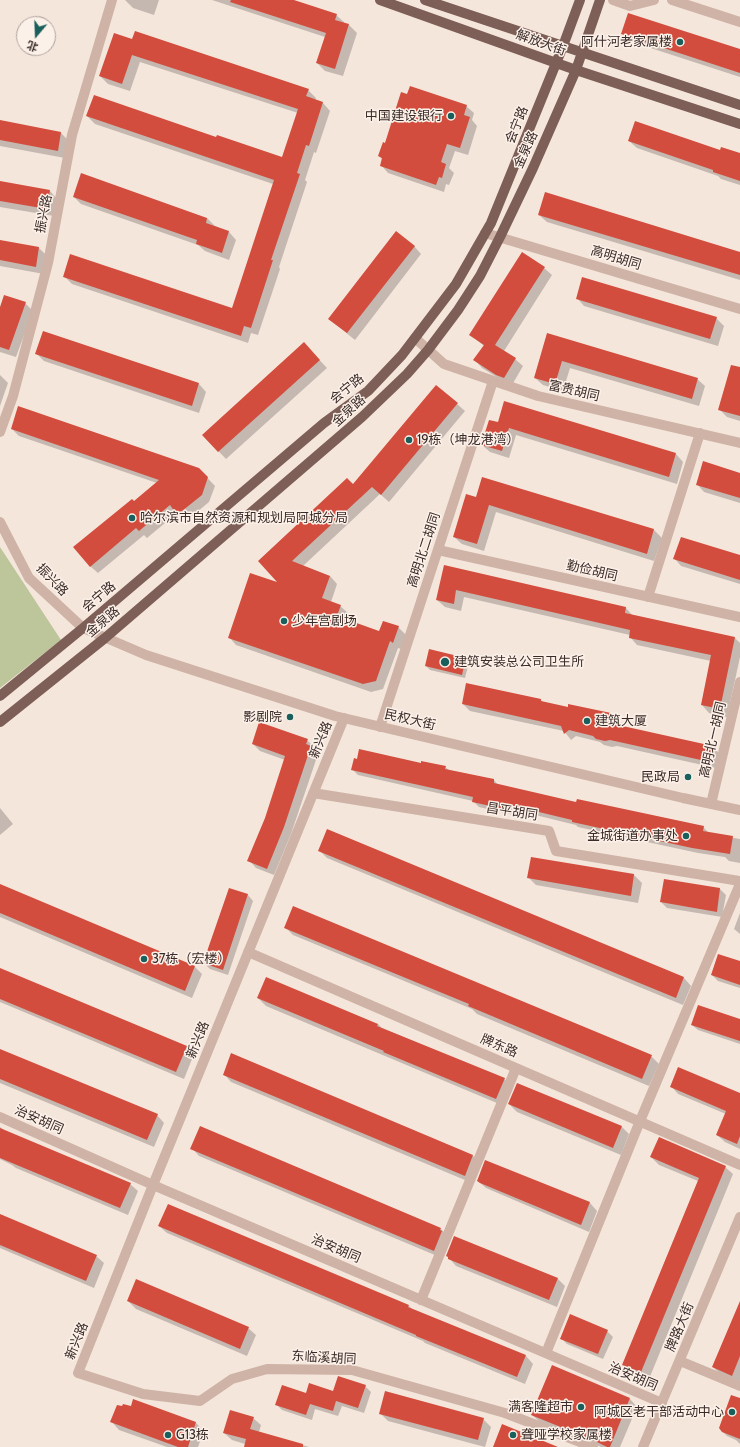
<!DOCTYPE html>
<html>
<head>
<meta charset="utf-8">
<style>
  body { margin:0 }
  #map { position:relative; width:740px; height:1447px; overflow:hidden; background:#f5e6dc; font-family:Cabin,"Noto Sans SC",sans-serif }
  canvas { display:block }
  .north { position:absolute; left:16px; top:16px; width:40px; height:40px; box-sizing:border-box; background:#fcf1e9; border:1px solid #aea29c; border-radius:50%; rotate:199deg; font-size:11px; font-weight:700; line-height:16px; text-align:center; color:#3a2b28 }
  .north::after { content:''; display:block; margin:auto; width:14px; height:18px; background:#19605c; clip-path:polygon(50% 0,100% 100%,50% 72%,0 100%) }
</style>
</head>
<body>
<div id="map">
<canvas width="740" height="1447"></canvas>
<div class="north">北</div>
</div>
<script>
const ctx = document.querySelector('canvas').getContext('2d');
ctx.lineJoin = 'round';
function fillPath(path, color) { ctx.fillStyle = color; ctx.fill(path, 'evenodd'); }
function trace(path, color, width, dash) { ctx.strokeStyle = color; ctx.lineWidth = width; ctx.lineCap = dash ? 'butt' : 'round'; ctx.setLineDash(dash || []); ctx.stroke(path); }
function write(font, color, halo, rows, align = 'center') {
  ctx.font = font + ' Cabin,"Noto Sans SC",sans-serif'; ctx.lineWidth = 3; ctx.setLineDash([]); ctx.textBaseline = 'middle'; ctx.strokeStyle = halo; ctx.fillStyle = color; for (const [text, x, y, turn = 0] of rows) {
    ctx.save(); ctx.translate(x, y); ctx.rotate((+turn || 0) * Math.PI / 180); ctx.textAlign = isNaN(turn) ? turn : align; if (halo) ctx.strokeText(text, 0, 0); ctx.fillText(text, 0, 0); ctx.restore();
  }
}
const green = new Path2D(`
  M0 547 61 640 0 688Z`);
const shadow = new Path2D(`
  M125 0H159L154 15 133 8Z
  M212 0H292L336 15 344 22V24L349 25 357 33 343 76 325 71 317 63 325 37Z
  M622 34 740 50V77L629 41Z
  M133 40 308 90 316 98 315 100 323 103 330 111 316 153 314 152 305 180 307 182 279 267 280 269 258 335 251 333 248 343 72 284 64 276 233 310 273 184 95 124 87 116 217 138 283 158 298 113 140 62 130 91 108 84 100 76Z
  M407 95 466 106 474 113 472 120 477 126 468 155 455 151 449 168 454 173 449 185 446 184 444 192 388 173 381 165 383 160 379 156Z
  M0 122 61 133 68 140 65 158 0 146Z
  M629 141 721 151 740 154V185L721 179 718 176 637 148Z
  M0 182 50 191 57 199 54 216 0 207Z
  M74 197 207 218 215 226 229 232 236 240 229 260 205 251 198 245 81 204Z
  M539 215 740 253V280L547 222Z
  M0 241 39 248 47 256 44 274 0 266Z
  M414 246 421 254 355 340 329 319Z
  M544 268 552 275 504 351 515 359 523 366 512 385 505 382 482 368 475 360 484 346 471 335Z
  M577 298 716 318 724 326 718 346 584 306Z
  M25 303 33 311 16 357 0 352V310Z
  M548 335 697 379 705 386 699 406 570 368 563 391 543 385 535 378Z
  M311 351 327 368 226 459 203 435Z
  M37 354 199 384 206 392 199 413 44 361Z
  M740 368V421L727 417 719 409Z
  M0 375 8 383 0 406Z
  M505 402 676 454 683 462 677 484 516 435 509 458 490 452 482 445 499 424Z
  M457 404 465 411 389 502 380 494 303 566 330 576 337 584 331 602 340 606 348 613 346 620 380 632 398 627 406 635 401 649 398 648 383 689 371 692 236 645 229 637 281 585 259 561Z
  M12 429 199 469 215 486 209 502 185 522 177 513 147 538 144 535 98 573 90 566 134 502 157 483 19 436Z
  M740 474V503L704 492 697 484Z
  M483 478 654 530 662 538 654 561 496 512 484 551 462 544 454 537 477 499Z
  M740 556V584L681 566 675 559Z
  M445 567 626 608 633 616 735 638 740 643V657L727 717 709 713 702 705 711 661 637 645 630 637V635L464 597 461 611 445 607 437 600Z
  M465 659 469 662 465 678 430 670 426 666Z
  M541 700 543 703 568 708 611 714 617 720 616 725 713 747 719 753 716 768 617 746 612 747 604 745 600 742 576 736 571 740 564 731 470 711 463 704Z
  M307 740 314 747 313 750 318 754 291 834 274 875 256 868 249 860 266 819 285 760 260 751 253 744Z
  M422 764 445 767 449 770 494 780 498 785 577 803 703 827 710 834 740 839V863L729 861 725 857 698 853 578 827 576 825 515 810 514 815 479 807 473 801 358 775 352 769Z
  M0 808 13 824 0 835Z
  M328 831 684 978 691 986 683 1005 327 858 319 850Z
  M532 858 634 875 642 883 638 903 536 885 529 878Z
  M665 880 720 889 726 895 722 917 667 908 661 902Z
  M0 885 195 967 202 974 192 998 0 917Z
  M229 889 248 895 253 901 228 975 210 969 204 963Z
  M740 913V934L734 929Z
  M285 927 651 1056 659 1064 649 1086 477 1014 472 1009 293 935Z
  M740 962V988L718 981 712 975Z
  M0 969 187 1047 194 1054 184 1079 0 1002Z
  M258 998 378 1024 382 1028 504 1079 512 1086 504 1106 266 1006Z
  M740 1020V1044L698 1030 692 1025Z
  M0 1050 157 1115 164 1123 154 1147 0 1083Z
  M224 1074 346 1103 473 1156 481 1163 472 1183 231 1082Z
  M671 1086 740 1094V1149L725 1142 717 1135 726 1114 678 1094Z
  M509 1104 621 1126 629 1134 621 1155 517 1112Z
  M0 1127 8 1133 130 1184 138 1191 128 1215 16 1168 12 1165 0 1159Z
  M201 1127 441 1229 448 1236 442 1258 199 1156 192 1148Z
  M651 1157 725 1167 733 1174 649 1379 631 1372 623 1364 698 1181 659 1165Z
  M478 1181 590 1203 597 1211 589 1232 486 1188Z
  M168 1205 409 1306 412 1309 526 1356 533 1364 525 1384 425 1343 423 1341 167 1233 159 1226Z
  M0 1215 96 1256 104 1263 94 1288 0 1248Z
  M449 1258 558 1279 565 1286 557 1307 456 1266Z
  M128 1301 248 1328 256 1335 247 1356 136 1309Z
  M740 1303V1381L721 1375 713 1367Z
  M607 1331 613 1337 603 1359 567 1344 561 1338Z
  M553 1366 630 1399 637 1407 620 1447H601L540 1422 532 1415Z
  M365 1386 371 1392 364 1413 342 1406 338 1416 315 1409 312 1420 282 1410 277 1405 307 1394 334 1392Z
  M740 1399V1444L736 1440 727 1436 721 1430Z
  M134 1401 196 1423 204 1431 198 1447H167L119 1430 112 1422 132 1408Z
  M380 1413 483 1419 491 1427 485 1447 388 1421Z
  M253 1418 261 1425 259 1432 309 1447H245V1444L232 1440 224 1433Z`);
const building = new Path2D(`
  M231 0H294L337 14 335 20 349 24 335 69 316 63 326 33 230 2Z
  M628 13 740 49V73L621 34Z
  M135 31 309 89 306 96 323 102 309 146 306 145 297 173 300 174 271 260H273L251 328 244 326 241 336 63 277 70 254 232 308 274 180 86 116 94 95 216 137 217 135 282 157 298 109 132 55 122 84 99 76 114 33 132 39Z
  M410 86 467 105 464 115 470 117 460 148 447 144 441 162 446 164 442 178 439 177 436 185 380 166 382 158 378 156 383 142 385 143 401 92 407 94Z
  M0 120 61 132 58 151 0 140Z
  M635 121 720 150 721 147 740 153V181L713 172V170L628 141Z
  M81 173 207 218 206 223 229 231 222 253 196 244 197 240 73 197Z
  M0 181 50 190 47 209 0 201Z
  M545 192 740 252V275L538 215Z
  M396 231 415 246 347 333 328 319Z
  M0 240 39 247 36 267 0 260Z
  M522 252 545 267 495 345 516 358 504 378 496 375 473 360 484 345 469 335Z
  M582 277 717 317 710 339 576 299Z
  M4 295 26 302 9 350 0 347V307Z
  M43 331 199 383 192 406 35 354Z
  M547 333 698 378 692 399 562 361 555 384 534 378Z
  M304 342 320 360 218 452 202 435Z
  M731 365 740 367V416L718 410Z
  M436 385 458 403 381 495 372 487 292 561 330 576 322 598 341 605 337 616 379 631 383 621 399 626 393 643 390 641 376 681 363 684 228 638 250 573 277 582 258 561 347 478 353 484Z
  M504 401 676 453 669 477 509 428 502 451 481 445 489 420 498 422Z
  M18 406 199 468 208 477 202 495 177 515 170 505 139 531 136 528 90 567 73 547 132 499 134 501 159 480 11 429Z
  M703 461 740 473V498L696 485Z
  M482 477 654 529 647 554 489 505 477 544 453 537 466 494 476 497Z
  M681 537 740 555V580L673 559Z
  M444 565 626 607 625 613 735 637 720 709 701 705 711 655 629 638 630 630 456 590 454 604 436 600Z
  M429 649 466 658 462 675 425 666Z
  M466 683 541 699V701L568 707V704L611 713 609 723 713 746 710 762 610 740 605 741 596 739 593 736 569 730 564 734 561 726 462 704Z
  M259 722 308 739 306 744 311 746 284 827 267 869 247 861 265 818 285 756 252 744Z
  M359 749 421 763V761L446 766 445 769 494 779V783L576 802 577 799 704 826 703 831 733 836 730 854 692 848 572 822V820L510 805 509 810 472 802 473 797 351 770 354 758 357 759Z
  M327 829 684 977 676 998 318 851Z
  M531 857 634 874 631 896 527 878Z
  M664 879 720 888 717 912 660 902Z
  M0 884 195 966 185 991 0 913Z
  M229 888 248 894 223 970 203 963Z
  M293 906 652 1055 642 1079 468 1006 469 1004 284 928Z
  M718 954 740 961V985L711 975Z
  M0 968 187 1046 176 1072 0 999Z
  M266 977 378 1024 377 1026 505 1078 496 1099 383 1052 384 1051 257 998Z
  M698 1005 740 1019V1041L691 1025Z
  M0 1049 158 1114 147 1140 0 1079Z
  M231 1053 473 1155 465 1176 223 1075Z
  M678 1067 740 1093V1136L737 1144 716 1135 726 1111 670 1087Z
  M517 1083 622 1126 613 1148 508 1104Z
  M200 1126 441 1228 440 1230 442 1231 434 1251 190 1149Z
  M0 1128 131 1183 120 1208 0 1158Z
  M659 1137 726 1166 641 1372 622 1365 699 1178 650 1157Z
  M485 1160 590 1202 581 1225 480 1183 477 1181Z
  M168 1204 409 1305 408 1307 526 1355 517 1377 416 1336V1335L158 1226Z
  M0 1214 97 1255 86 1281 0 1245Z
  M454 1236 558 1278 549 1300 448 1259V1257L446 1256Z
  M136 1279 249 1327 240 1349 127 1301Z
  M740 1301V1356L732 1376 712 1367Z
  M570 1314 608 1330 598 1354 560 1339Z
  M552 1365 630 1398 610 1447H607L595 1441 531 1415Z
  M338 1376 366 1385 358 1408 336 1401 333 1411 310 1404 306 1415 275 1405 282 1385 306 1393 309 1383 333 1391Z
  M385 1391 484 1418 478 1440 379 1414Z
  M731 1395 740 1398V1439L722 1432 719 1428Z
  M133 1399 196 1422 188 1447H178L110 1422 117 1405 122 1406 123 1404 131 1406Z
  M230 1410 254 1417 250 1429 303 1444V1447H244L246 1439 223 1433Z
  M502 1424 558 1447H493Z`);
const minor = new Path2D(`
  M613 0 630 6 654 0
  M672 0 740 22
  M485 233 740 309
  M415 338 444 364 538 396 740 443
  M0 432 13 396 48 263 72 135 112 0
  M0 522 29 578 83 628 146 655 335 716 683 798 740 810
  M438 550 740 617
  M648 597 700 433
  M344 718 153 1185 78 1373 143 1394 200 1401 232 1379 267 1369 352 1370 505 1413 593 1447
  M380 727 493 381
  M313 793 549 831 556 851 740 881
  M711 804 740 682
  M248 952 740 1165
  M0 1117 153 1185 662 1403
  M421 1300 516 1068
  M546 1353 640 1121 740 884
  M680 1361 740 1386
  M643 1447 740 1217`);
const major = new Path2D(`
  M380 0 576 70 740 124
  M425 0 740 105
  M0 696 83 628 324 423 368 391 402 355 456 284 491 223 563 46 580 0
  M0 722 105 638 362 417 407 374 428 350 458 310 480 276 500 237 533 168 576 70 600 0`);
const markers = [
  [680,42,4,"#19605c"],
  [451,116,4,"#19605c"],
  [409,440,4,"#19605c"],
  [132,518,4,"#19605c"],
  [284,621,4,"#19605c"],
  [445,662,5,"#19605c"],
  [290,717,4,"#19605c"],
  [587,721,4,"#19605c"],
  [688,777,4,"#19605c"],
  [686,836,4,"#19605c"],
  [144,959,4,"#19605c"],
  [581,1407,4,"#19605c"],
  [732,1412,4,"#19605c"],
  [168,1435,4,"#19605c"],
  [513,1435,4,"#19605c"]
];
const poiNames = [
  ["阿什河老家属楼",672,42,"right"],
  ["中国建设银行",443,116,"right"],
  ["19栋（坤龙港湾）",417,440],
  ["哈尔滨市自然资源和规划局阿城分局",140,518],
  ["少年宫剧场",292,621],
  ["建筑安装总公司卫生所",454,662],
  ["影剧院",282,717,"right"],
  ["建筑大厦",595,721],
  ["民政局",680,777,"right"],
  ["金城街道办事处",678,836,"right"],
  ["37栋（宏楼）",152,959],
  ["满客隆超市",573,1407,"right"],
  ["阿城区老干部活动中心",724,1412,"right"],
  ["G13栋",176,1435],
  ["聋哑学校家属楼",521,1435]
];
const streetNames = [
  ["解放大街",541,43,20],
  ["会宁路",517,125,-68],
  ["金泉路",526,150,-66],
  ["振兴路",44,214,-79],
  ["高明胡同",616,258,17],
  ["会宁路",347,389,-39],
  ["富贵胡同",574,391,13],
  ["金泉路",349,411,-42],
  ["高明北二胡同",424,550,-72],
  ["勤俭胡同",592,571,13],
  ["振兴路",52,580,46],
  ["会宁路",99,597,-40],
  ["金泉路",103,622,-40],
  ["民权大街",410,720,13],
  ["新兴路",321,740,-68],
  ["高明北一胡同",713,740,-77],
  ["昌平胡同",512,812,9],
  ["新兴路",198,1040,-68],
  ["牌东路",499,1046,23],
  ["治安胡同",39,1120,24],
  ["治安胡同",336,1249,23],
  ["牌路大街",680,1327,-67],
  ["新兴路",77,1341,-68],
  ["东临溪胡同",324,1358,3],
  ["治安胡同",633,1377,23]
];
fillPath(green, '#bdc69a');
fillPath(shadow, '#0003');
fillPath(building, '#d24d3d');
trace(minor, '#ceb3a6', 10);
trace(major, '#7d5f57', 10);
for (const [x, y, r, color] of markers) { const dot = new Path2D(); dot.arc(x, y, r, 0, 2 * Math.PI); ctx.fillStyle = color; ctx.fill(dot); trace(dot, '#fcf1e9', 1.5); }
write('13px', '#3a2b28', '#fcf1e9', poiNames, 'left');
write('13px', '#3a2b28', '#fcf1e9', streetNames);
</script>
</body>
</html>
